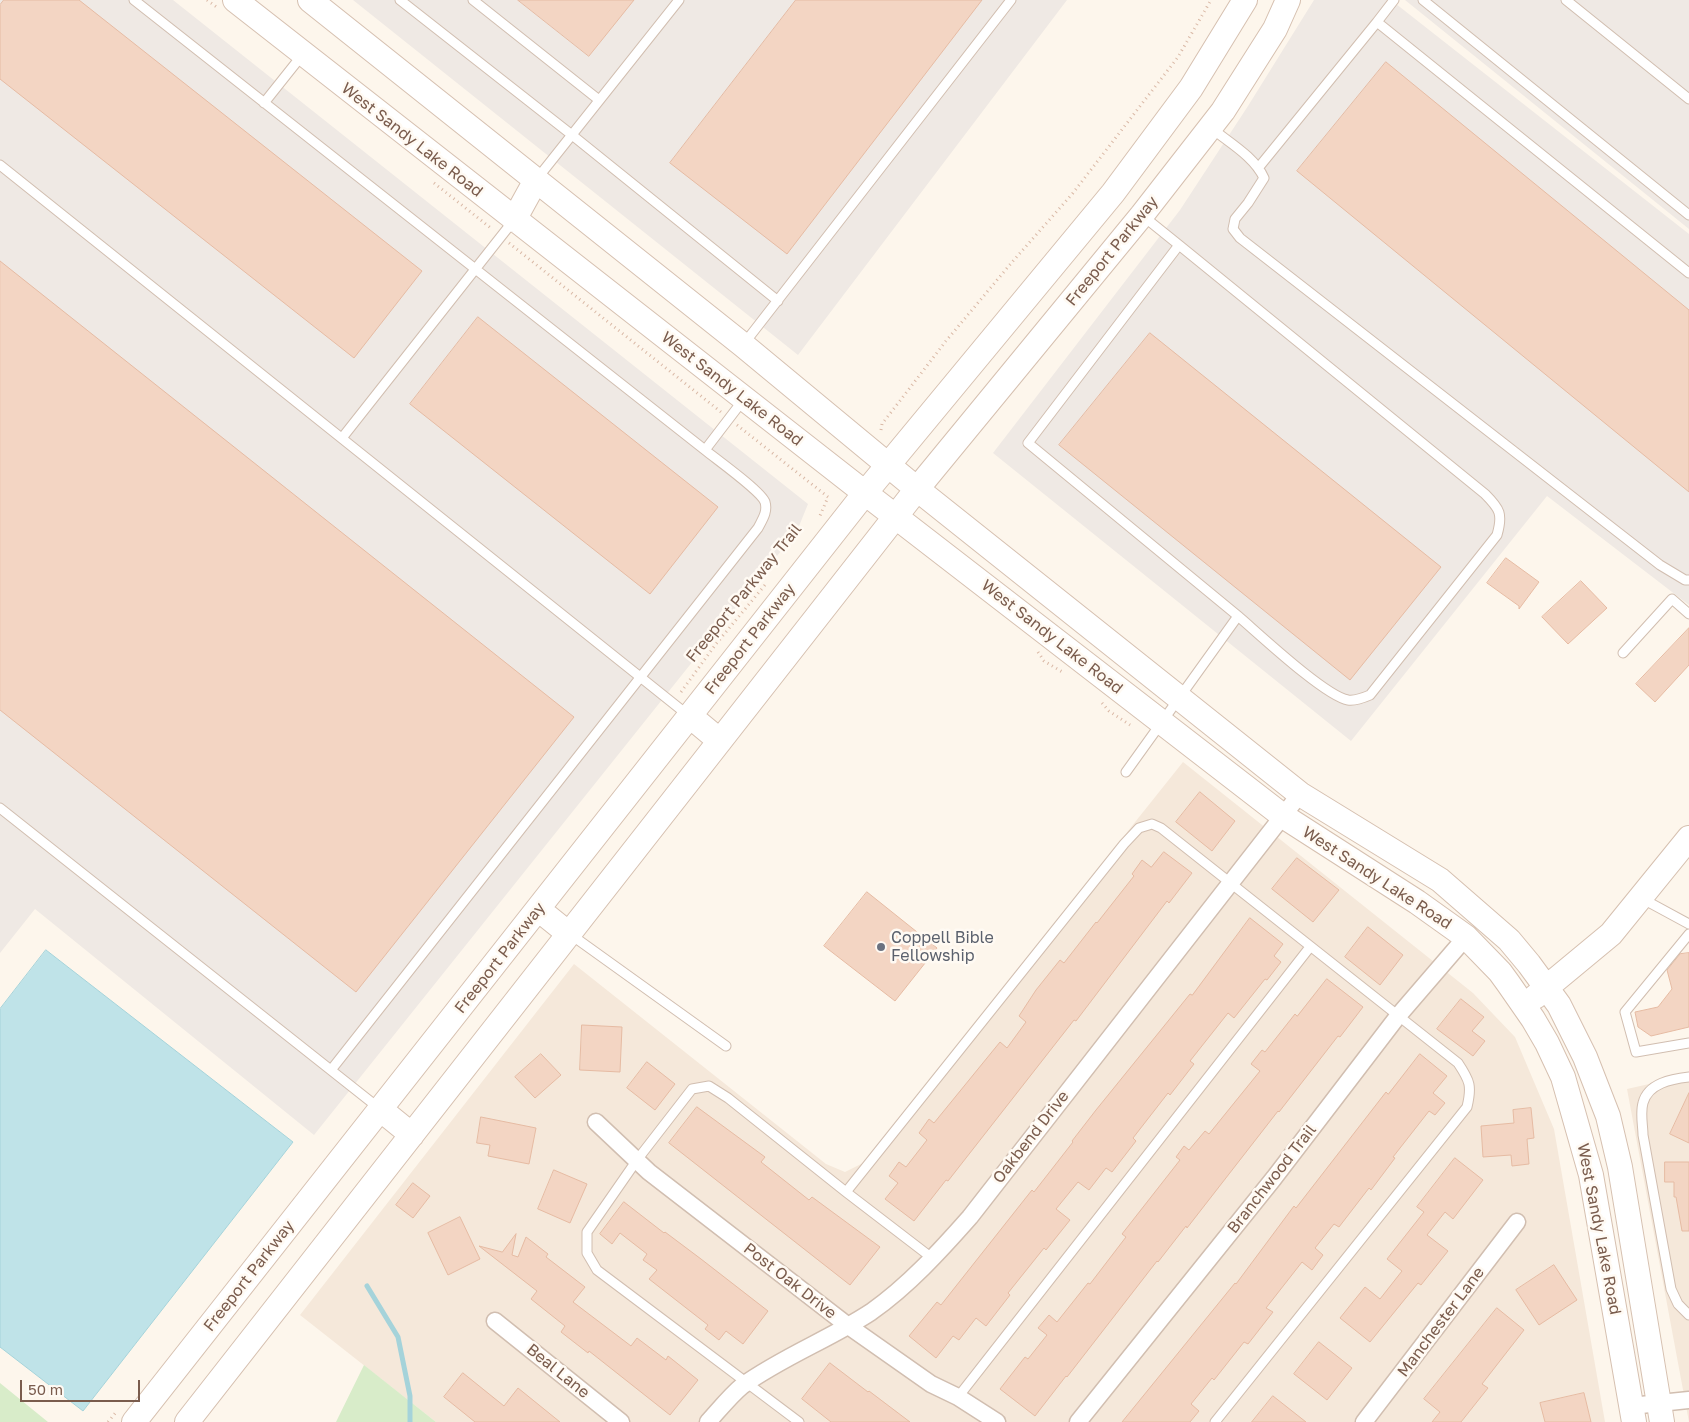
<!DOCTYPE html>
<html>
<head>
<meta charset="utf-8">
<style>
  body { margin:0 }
  #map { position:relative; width:1689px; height:1422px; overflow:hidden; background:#fdf6ec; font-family:"Golos Text",sans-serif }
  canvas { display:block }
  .scale { position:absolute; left:20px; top:1380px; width:120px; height:22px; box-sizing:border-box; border:2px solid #7a5c4d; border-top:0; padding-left:6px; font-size:15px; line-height:18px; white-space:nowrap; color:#7a5c4d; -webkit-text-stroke:4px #fffaf3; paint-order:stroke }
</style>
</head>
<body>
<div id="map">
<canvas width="1689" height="1422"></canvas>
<div class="scale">50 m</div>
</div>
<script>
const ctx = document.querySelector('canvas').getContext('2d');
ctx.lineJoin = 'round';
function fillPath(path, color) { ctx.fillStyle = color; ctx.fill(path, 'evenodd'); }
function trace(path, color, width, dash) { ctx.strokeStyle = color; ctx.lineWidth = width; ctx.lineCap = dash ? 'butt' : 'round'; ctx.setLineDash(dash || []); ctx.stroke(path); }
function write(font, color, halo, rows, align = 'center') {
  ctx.font = font + ' "Golos Text",sans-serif'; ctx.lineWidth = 5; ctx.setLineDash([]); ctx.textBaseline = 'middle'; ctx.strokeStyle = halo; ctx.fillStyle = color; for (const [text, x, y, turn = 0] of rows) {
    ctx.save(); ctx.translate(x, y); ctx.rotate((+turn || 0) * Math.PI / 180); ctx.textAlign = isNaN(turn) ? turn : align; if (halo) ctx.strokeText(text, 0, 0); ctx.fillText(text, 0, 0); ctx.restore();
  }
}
const residential = new Path2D(`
  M1183 762 1473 993 1515 1037 1554 1129 1605 1422H436L300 1315 574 964 826 1164 845 1172 863 1163Z
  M1689 1075V1422L1627 1089Z`);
const industrial = new Path2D(`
  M0 0H173L808 504 797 531 314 1135 35 909 0 953Z
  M353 0H1067L798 355Z
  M1314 0H1391L1689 234V605L1547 496 1351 741 993 453 1180 210 1248 106Z
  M1405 0H1689V229Z`);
const green = new Path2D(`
  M364 1365 436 1422H336Z
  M0 1383 48 1422H0Z`);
const water = new Path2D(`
  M46 950 293 1142 83 1411 0 1347V1009Z`);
const stream = new Path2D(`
  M367 1286 398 1337 410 1396V1422`);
const building = new Path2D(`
  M4 0H79L422 271 354 358 0 79V5Z
  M518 0H634L589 56Z
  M796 0H982L787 254 670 163Z
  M1386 62 1689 310V492L1297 171Z
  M0 261 574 717 356 992 0 710Z
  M478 317 718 507 650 594 410 404Z
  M1150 333 1441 567 1350 680 1059 445Z
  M1506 558 1539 582 1519 609V606L1487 583Z
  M1581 581 1607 608 1568 644 1542 617Z
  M1689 628V665L1655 702 1636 684Z
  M1200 792 1235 821 1212 851 1176 822Z
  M1164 852 1192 873 1169 903 1167 901 1076 1021 1074 1020 948 1181 946 1180 914 1221 885 1199 898 1183 889 1176 899 1162 906 1167 927 1140 919 1133 929 1119 934 1123 1000 1042 1007 1048 1026 1022 1019 1016 1036 990 1060 960 1064 963 1096 922 1097 923 1134 876 1132 874 1142 860 1151 867Z
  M1297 858 1339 890 1313 922 1272 889Z
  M867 892 937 948 895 1001 824 946Z
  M1250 918 1283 944 1274 956 1281 962 1267 980 1265 979 1234 1018 1228 1013 1190 1061 1194 1064 1170 1095 1168 1093 1133 1138 1136 1141 1112 1172 1106 1168 1089 1190 1078 1182 1056 1209 1070 1220 1046 1250 1044 1248 1008 1293 1010 1295 986 1326 976 1318 959 1340 953 1336 936 1358 909 1336 937 1302 941 1305 1032 1190 1034 1192 1073 1142 1072 1141 1096 1110 1190 994 1192 995Z
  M1368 927 1403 955 1380 985 1345 957Z
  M1689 953V1027L1651 1036 1638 1027 1635 1012 1658 1007 1672 989 1667 970 1680 954Z
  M1327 979 1363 1007 1340 1037 1338 1036 1279 1112 1278 1111 1187 1228 1186 1226 1158 1262 1157 1261 1067 1377 1066 1376 1035 1416 1000 1389 1025 1357 1028 1359 1047 1335 1038 1328 1049 1315 1057 1322 1088 1283 1090 1284 1126 1237 1122 1234 1180 1160 1176 1157 1184 1146 1189 1150 1205 1131 1209 1134 1260 1071 1251 1064 1262 1050 1265 1052 1295 1014 1297 1016Z
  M1461 999 1484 1017 1472 1031 1485 1041 1473 1056 1437 1029Z
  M582 1025 622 1027 620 1072 580 1070Z
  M541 1054 561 1075 535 1098 515 1077Z
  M1420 1054 1447 1076 1433 1093 1445 1103 1435 1115 1429 1111 1393 1157 1395 1158 1371 1190 1369 1188 1339 1227 1334 1224 1315 1248 1323 1255 1312 1270 1302 1262 1266 1308 1273 1312 1248 1344 1244 1342 1214 1380 1212 1378 1191 1404 1199 1411 1190 1422H1122L1235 1283 1236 1284 1294 1206 1296 1208 1386 1092 1388 1094Z
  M647 1062 675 1084 655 1110 627 1088Z
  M1689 1093V1143L1670 1134Z
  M697 1107 765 1157 761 1162 809 1200 812 1197 880 1247 850 1285 669 1143Z
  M1531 1108 1534 1138 1527 1139 1529 1164 1512 1166 1511 1155 1483 1157 1481 1126 1514 1123 1513 1110Z
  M481 1117 536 1128 529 1164 488 1156 490 1145 477 1143Z
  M1455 1158 1483 1180 1453 1219 1445 1212 1427 1235 1448 1251 1421 1285 1418 1283 1370 1342 1340 1318 1365 1287 1380 1299 1402 1271 1387 1259 1424 1212 1417 1207Z
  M1665 1162H1689V1231H1682L1676 1197H1674V1182H1665Z
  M554 1170 587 1184 570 1223 538 1209Z
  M413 1183 430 1196 413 1218 396 1205Z
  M624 1202 664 1233 665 1232 701 1259 768 1311 743 1344 726 1331 719 1340 705 1329 708 1325 649 1279 657 1270 643 1260 647 1254 620 1233 612 1244 600 1234Z
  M460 1217 480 1259 448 1275 428 1233Z
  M516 1234 512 1255 518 1257 526 1237 548 1254 546 1257 585 1287 573 1302 631 1346 637 1338 666 1360 668 1356 698 1380 670 1415 589 1351 588 1353 561 1332 565 1326 531 1299 537 1291 479 1246 502 1252Z
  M1554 1265 1577 1300 1539 1325 1516 1290Z
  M1497 1308 1524 1330 1482 1384 1488 1388 1461 1422H1432L1440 1412 1424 1399Z
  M1319 1342 1352 1368 1327 1400 1294 1374Z
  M830 1363 868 1392 869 1391 910 1422H831L802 1399Z
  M463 1373 504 1406 518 1388 560 1422H475L444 1397Z
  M1584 1393 1591 1422H1545L1540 1403Z
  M1273 1396 1306 1422H1252Z`);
const path = new Path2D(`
  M207 0 218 8
  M434 183 492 229
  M509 243 721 412
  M737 425 828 497 819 518
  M881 430 882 424 946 341 1013 261 1073 193 1178 57 1211 0
  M1038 652 1044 661 1064 673
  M681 692 716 644 765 585
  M1102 703 1109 711 1130 725
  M108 1422 117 1411`);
const lane = new Path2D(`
  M134 0 705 450C716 459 761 491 765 502 768 512 762 520 758 528L331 1070
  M400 0 572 135 778 301
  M473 0 599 100
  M1394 0 1377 22 1689 273
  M1423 0 1689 215
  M1566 0 1689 99
  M264 103 303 54
  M1210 127C1228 142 1254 156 1264 178L1248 203 1235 219 1233 229 1240 238 1660 565 1685 580H1689
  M0 165 689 716
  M1259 167 1377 22
  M536 180 679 0
  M1179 245 1485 494C1500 509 1503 514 1497 535L1370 695C1363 698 1355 701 1348 700 1325 696 1259 634 1238 616
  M743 345 1011 0
  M342 438 514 220
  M705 450 744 399
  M1623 653 1672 599 1689 614
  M1126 772 1238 616 1028 443 1179 245 1143 216
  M0 808 380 1109
  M1641 898 1689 924
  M570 934 726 1046
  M1689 934 1625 1012 1636 1052 1689 1043
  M1689 1077C1672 1079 1648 1083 1643 1103 1640 1113 1643 1126 1643 1135L1671 1289 1678 1304 1689 1315
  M846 1192 1124 844 1139 828 1152 824 1161 828 1458 1063C1470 1081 1472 1086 1467 1107L1215 1422
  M958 1397 1310 947
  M799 1422 597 1270 587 1253V1232L637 1160 692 1089 709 1086 728 1098 846 1192 932 1258`);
const street = new Path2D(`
  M596 1122 649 1172 847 1325 931 1384 958 1397 997 1422
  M495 1321 621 1422
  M1631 1406 1689 1400
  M708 1422C719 1410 730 1396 742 1386 782 1357 830 1339 871 1312 908 1286 940 1251 970 1217L1300 794
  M1078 1422 1274 1178 1398 1016 1466 937
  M1364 1422 1517 1222`);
const secondary = new Path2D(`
  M235 0 865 493 1283 816 1417 902 1466 937 1500 972 1508 983 1533 1019 1547 1043 1563 1077 1591 1175 1634 1422
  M310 0 743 345 917 489 1300 794 1440 880 1509 940 1529 964 1559 1005 1585 1057 1608 1116 1620 1167 1662 1422
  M514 220 536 180
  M690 716 720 741
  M538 909 569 934
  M1535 997 1611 934 1689 838
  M380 1109 412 1135
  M134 1422 865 493 1113 193 1191 88 1245 0
  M187 1422 917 489 1142 215 1223 111 1275 29 1288 0`);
const markers = [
  [881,947,5,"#6b7280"]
];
const streetNames = [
  ["West Sandy Lake Road",412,140,38],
  ["Freeport Parkway",1112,251,-51],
  ["West Sandy Lake Road",732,389,38],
  ["Freeport Parkway Trail",744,593,-51],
  ["West Sandy Lake Road",1052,637,38],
  ["Freeport Parkway",750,639,-52],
  ["West Sandy Lake Road",1377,878,33],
  ["Freeport Parkway",500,958,-52],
  ["Oakbend Drive",1031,1137,-52],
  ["Branchwood Trail",1272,1179,-52],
  ["West Sandy Lake Road",1599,1229,79],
  ["Freeport Parkway",249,1276,-52],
  ["Post Oak Drive",790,1281,38],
  ["Manchester Lane",1441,1322,-53],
  ["Beal Lane",558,1371,39]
];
const worshipNames = [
  ["Coppell Bible",891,938],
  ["Fellowship",891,956]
];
fillPath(residential, '#f5e8da');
fillPath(industrial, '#efe9e4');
fillPath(green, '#d8ecc9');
fillPath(water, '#bfe3e8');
trace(water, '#a5d3da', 1);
trace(stream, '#a5d3da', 5);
fillPath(building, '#f3d5c3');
trace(building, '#e6bba3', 1);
trace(lane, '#d1beb0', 11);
trace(street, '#d1beb0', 19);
trace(secondary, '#d6c0b0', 26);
trace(path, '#d9b8a5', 3, [1, 4]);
trace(lane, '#fff', 9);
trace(street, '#fff', 16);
trace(secondary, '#fff', 24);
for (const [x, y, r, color] of markers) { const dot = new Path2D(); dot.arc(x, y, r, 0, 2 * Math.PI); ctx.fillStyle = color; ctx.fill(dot); trace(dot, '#fffaf3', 2); }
write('16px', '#7a5c4d', '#fffaf3', streetNames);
write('16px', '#5b616d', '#fffaf3', worshipNames, 'left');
</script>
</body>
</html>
